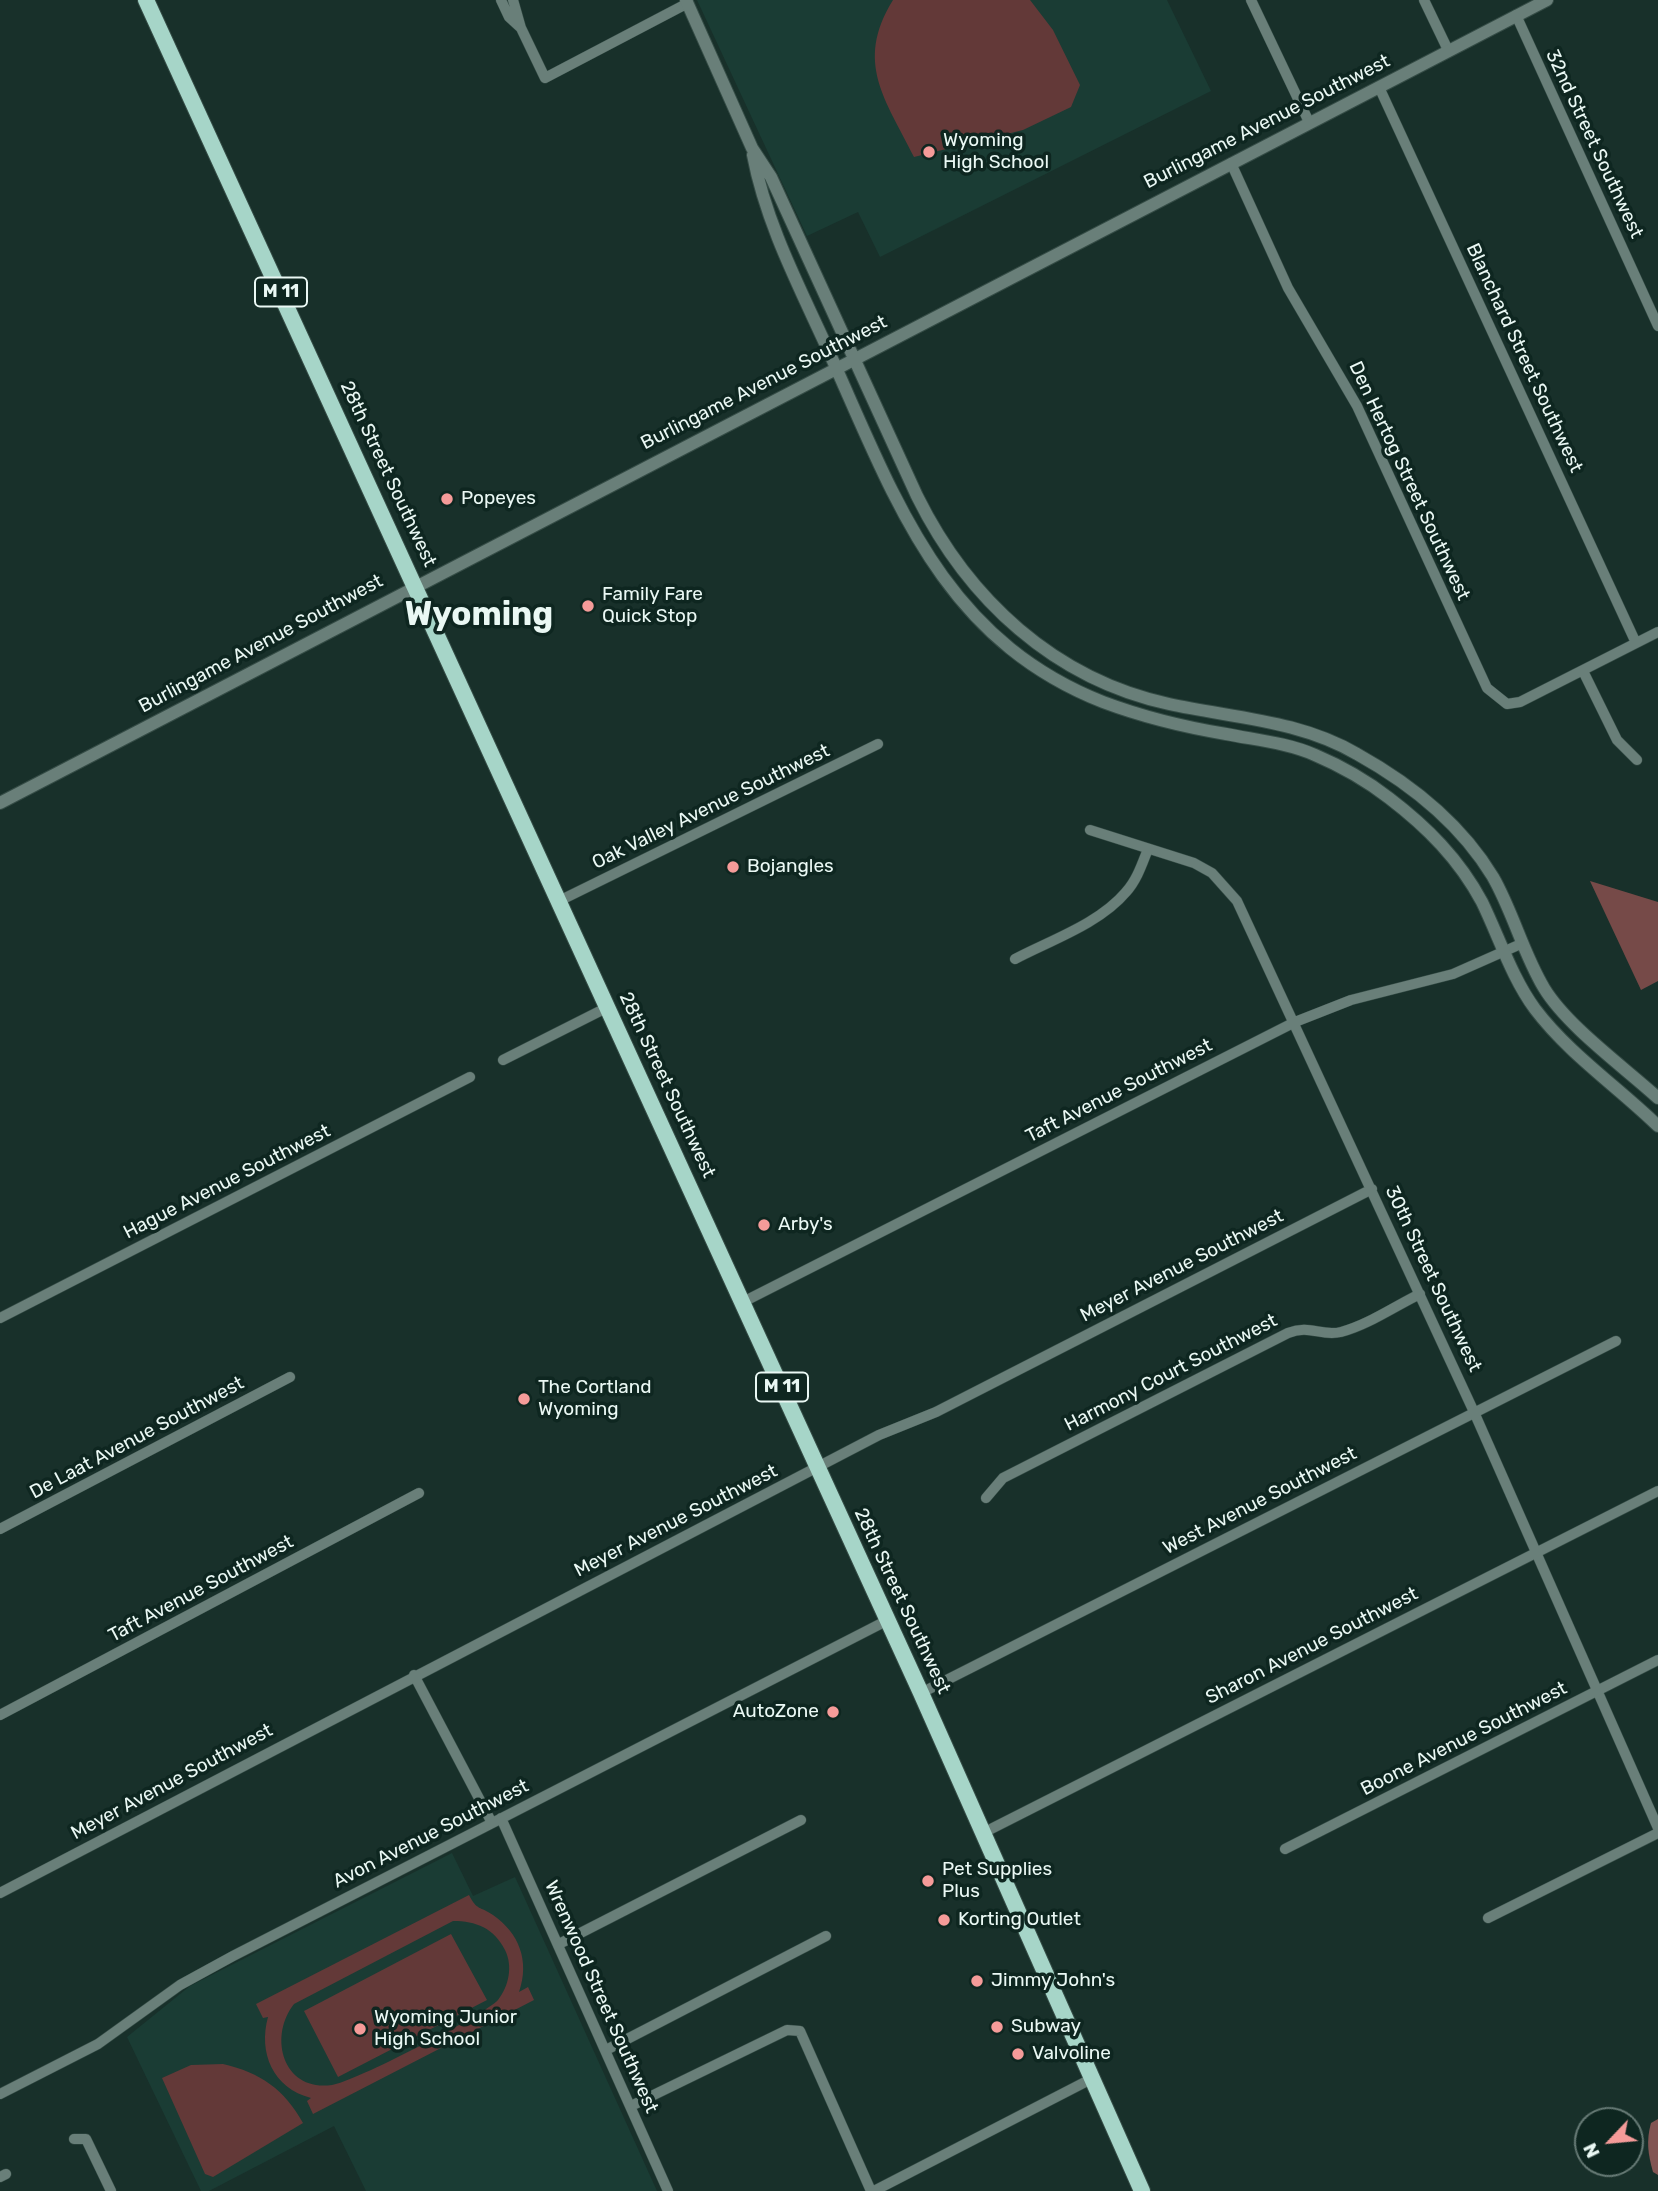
<!DOCTYPE html>
<html>
<head>
<meta charset="utf-8">
<style>
  body { margin:0 }
  #map { position:relative; width:1658px; height:2191px; overflow:hidden; background:#18302a; font-family:Rubik,sans-serif }
  canvas { display:block }
  .north { position:absolute; left:1574px; top:2107px; width:70px; height:70px; box-sizing:border-box; background:#0e2620; border:2px solid #667a75; border-radius:50%; rotate:244deg; font-size:19px; font-weight:700; line-height:28px; text-align:center; color:#eaf8f4 }
  .north::after { content:''; display:block; margin:auto; width:24px; height:32px; background:#f59b99; clip-path:polygon(50% 0,100% 100%,50% 72%,0 100%) }
</style>
</head>
<body>
<div id="map">
<canvas width="1658" height="2191"></canvas>
<div class="north">N</div>
</div>
<script>
const ctx = document.querySelector('canvas').getContext('2d');
ctx.lineJoin = 'round';
function fillPath(path, color) { ctx.fillStyle = color; ctx.fill(path, 'evenodd'); }
function trace(path, color, width, dash) { ctx.strokeStyle = color; ctx.lineWidth = width; ctx.lineCap = dash ? 'butt' : 'round'; ctx.setLineDash(dash || []); ctx.stroke(path); }
function write(font, color, halo, rows, align = 'center') {
  ctx.font = font + ' Rubik,sans-serif'; ctx.lineWidth = 7; ctx.setLineDash([]); ctx.textBaseline = 'middle'; ctx.strokeStyle = halo; ctx.fillStyle = color; for (const [text, x, y, turn = 0] of rows) {
    ctx.save(); ctx.translate(x, y); ctx.rotate((+turn || 0) * Math.PI / 180); ctx.textAlign = isNaN(turn) ? turn : align; if (halo) ctx.strokeText(text, 0, 0); ctx.fillText(text, 0, 0); ctx.restore();
  }
}
const built = new Path2D(`
  M697 0H1167L1211 91 880 257 858 212 807 236Z
  M452 1853 473 1896 515 1877 657 2191H366L334 2126 209 2191H201L127 2037 190 1986Z`);
const green = new Path2D(`
  M893 0H1030L1053 30 1080 85 1071 107 1023 130 914 157C886 100 854 63 893 0Z
  M469 1895C477 1911 480 1906 493 1915 519 1933 530 1961 519 1992L528 1987 534 2000 313 2114 307 2101 311 2098C273 2088 258 2053 268 2017L263 2018 256 2004ZM453 1921C476 1921 494 1928 505 1950 513 1966 509 1986 498 2000 486 2014 352 2083 332 2085 283 2092 268 2037 294 2004Z
  M451 1934 487 2000 338 2077 304 2011Z
  M223 2064C261 2073 284 2089 303 2123L213 2177 205 2174 162 2078 191 2065Z`);
const forest = new Path2D(`
  M1590 881 1658 902V981L1641 990Z`);
const water = new Path2D(`
  M1658 2119V2175L1653 2172C1648 2154 1646 2141 1651 2123Z`);
const minor = new Path2D(`
  M501 0 509 17 521 28
  M513 0 521 28 545 78 688 3
  M1251 0 1309 122
  M1424 0 1448 50
  M1516 15 1658 326
  M1379 87 1636 643
  M1231 163 1288 288 1357 406 1487 688 1507 704 1520 702 1658 632
  M1583 671 1617 740 1637 760
  M1090 830 1194 863 1212 873 1237 901 1474 1412 1658 1828
  M559 901 878 744
  M1015 959C1051 940 1099 924 1126 892 1137 880 1142 864 1148 849
  M503 1060 608 1007
  M743 1302 1295 1022 1351 1000 1453 974 1523 943
  M0 1318 470 1077
  M986 1498 1003 1478 1288 1333C1310 1324 1321 1337 1341 1332 1368 1325 1395 1306 1420 1294
  M0 1529 290 1377
  M414 1675 492 1823
  M921 1693 1616 1341
  M0 1715 419 1493
  M501 1818 668 2191
  M983 1833 1658 1491
  M1285 1849 1658 1660
  M0 1893 879 1435 936 1412 1372 1189
  M1488 1918 1658 1833
  M559 1944 801 1820
  M606 2050 826 1936
  M0 2094 98 2044 180 1985 233 1956 888 1620
  M631 2106 787 2030 800 2031 871 2191
  M74 2139H86L111 2191
  M0 2177 6 2174
  M874 2191 1093 2078`);
const tertiary = new Path2D(`
  M686 0 752 148 771 177 917 496C968 599 1054 679 1169 704 1233 718 1299 720 1357 754 1411 784 1461 824 1493 877 1513 912 1523 953 1544 988 1567 1026 1624 1067 1658 1098
  M753 155C766 224 800 288 829 352 895 498 941 638 1103 702 1143 717 1184 727 1226 734 1256 740 1288 743 1315 755 1341 766 1367 781 1389 798 1427 827 1459 859 1482 902 1499 937 1512 978 1535 1009 1569 1054 1618 1087 1658 1126
  M0 803 1547 0`);
const primary = new Path2D(`
  M146 0 921 1693 1142 2191`);
const markers = [
  [929,152,7,"#f59b99"],
  [447,499,7,"#f59b99"],
  [588,606,7,"#f59b99"],
  [733,867,7,"#f59b99"],
  [764,1225,7,"#f59b99"],
  [524,1399,7,"#f59b99"],
  [833,1712,7,"#f59b99"],
  [928,1881,7,"#f59b99"],
  [944,1920,7,"#f59b99"],
  [977,1981,7,"#f59b99"],
  [997,2027,7,"#f59b99"],
  [360,2029,7,"#f59b99"],
  [1018,2054,7,"#f59b99"]
];
const shields = [
  [281,292,52],
  [782,1387,52]
];
const shieldNames = [
  ["M 11",281,292],
  ["M 11",782,1387]
];
const streetNames = [
  ["Burlingame Avenue Southwest",1267,122,-27],
  ["32nd Street Southwest",1594,144,65],
  ["Blanchard Street Southwest",1524,358,65],
  ["Burlingame Avenue Southwest",764,383,-27],
  ["28th Street Southwest",388,474,65],
  ["Den Hertog Street Southwest",1409,481,65],
  ["Burlingame Avenue Southwest",261,644,-28],
  ["Oak Valley Avenue Southwest",711,807,-26],
  ["28th Street Southwest",667,1085,65],
  ["Taft Avenue Southwest",1119,1091,-27],
  ["Hague Avenue Southwest",227,1182,-27],
  ["Meyer Avenue Southwest",1182,1266,-27],
  ["30th Street Southwest",1433,1279,65],
  ["Harmony Court Southwest",1171,1373,-27],
  ["De Laat Avenue Southwest",137,1438,-28],
  ["West Avenue Southwest",1260,1501,-27],
  ["Meyer Avenue Southwest",676,1521,-27],
  ["Taft Avenue Southwest",201,1589,-28],
  ["28th Street Southwest",902,1601,65],
  ["Sharon Avenue Southwest",1312,1646,-27],
  ["Boone Avenue Southwest",1464,1739,-27],
  ["Meyer Avenue Southwest",172,1782,-28],
  ["Avon Avenue Southwest",431,1834,-27],
  ["Wrenwood Street Southwest",601,1997,66]
];
const poiNames = [
  ["Wyoming",943,141],
  ["High School",943,163],
  ["Popeyes",461,499],
  ["Family Fare",602,595],
  ["Quick Stop",602,617],
  ["Bojangles",747,867],
  ["Arby's",778,1225],
  ["The Cortland",538,1388],
  ["Wyoming",538,1410],
  ["AutoZone",819,1712,"right"],
  ["Pet Supplies",942,1870],
  ["Plus",942,1892],
  ["Korting Outlet",958,1920],
  ["Jimmy John's",991,1981],
  ["Wyoming Junior",374,2018],
  ["High School",374,2040],
  ["Subway",1011,2027],
  ["Valvoline",1032,2054]
];
const townNames = [
  ["Wyoming",479,615]
];
fillPath(built, '#1a3c34');
fillPath(green, '#633938');
fillPath(forest, '#764a48');
fillPath(water, '#825553');
trace(minor, '#354c46', 11);
trace(tertiary, '#354c46', 14);
trace(primary, '#354c46', 18);
trace(minor, '#697f79', 10);
trace(tertiary, '#697f79', 12);
trace(primary, '#a6d5c8', 16);
for (const [x, y, r, color] of markers) { const dot = new Path2D(); dot.arc(x, y, r, 0, 2 * Math.PI); ctx.fillStyle = color; ctx.fill(dot); trace(dot, '#0e2620', 2.5); }
for (const [x, y, w] of shields) { const box = new Path2D(); box.roundRect(x - w / 2, y - 14.5, w, 29, 5); ctx.fillStyle = '#0e2620'; ctx.fill(box); trace(box, '#eaf8f4', 2); }
write('bold 18px', '#eaf8f4', null, shieldNames);
write('19px', '#eaf8f4', '#0e2620', streetNames);
write('19px', '#eaf8f4', '#0e2620', poiNames, 'left');
write('bold 33px', '#eaf8f4', '#0e2620', townNames);
</script>
</body>
</html>
